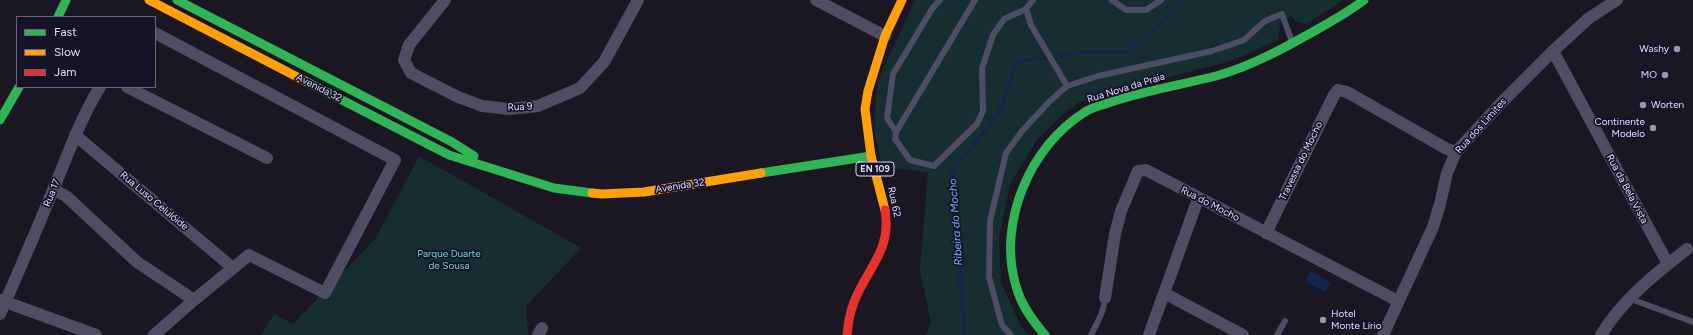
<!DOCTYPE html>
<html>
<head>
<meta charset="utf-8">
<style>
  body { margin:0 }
  #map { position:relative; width:1693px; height:335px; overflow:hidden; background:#1a1723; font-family:Figtree,sans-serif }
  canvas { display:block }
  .legend { position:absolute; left:16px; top:16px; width:140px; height:72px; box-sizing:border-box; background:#161228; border:1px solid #67627d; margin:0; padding:5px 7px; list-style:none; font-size:12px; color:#e0dbfd }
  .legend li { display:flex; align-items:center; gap:8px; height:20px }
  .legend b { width:20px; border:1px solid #67627d }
</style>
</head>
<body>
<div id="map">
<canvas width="1693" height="335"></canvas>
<ul class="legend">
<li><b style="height:5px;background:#30b455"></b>Fast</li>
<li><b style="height:5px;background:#ff9f0a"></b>Slow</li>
<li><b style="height:5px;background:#e5322d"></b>Jam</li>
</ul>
</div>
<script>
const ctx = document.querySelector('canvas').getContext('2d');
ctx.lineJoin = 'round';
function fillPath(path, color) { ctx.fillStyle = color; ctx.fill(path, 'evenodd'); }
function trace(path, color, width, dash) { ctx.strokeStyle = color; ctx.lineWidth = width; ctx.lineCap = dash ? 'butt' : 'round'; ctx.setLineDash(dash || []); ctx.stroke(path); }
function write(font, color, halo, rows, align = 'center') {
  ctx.font = font + ' Figtree,sans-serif'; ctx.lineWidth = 3.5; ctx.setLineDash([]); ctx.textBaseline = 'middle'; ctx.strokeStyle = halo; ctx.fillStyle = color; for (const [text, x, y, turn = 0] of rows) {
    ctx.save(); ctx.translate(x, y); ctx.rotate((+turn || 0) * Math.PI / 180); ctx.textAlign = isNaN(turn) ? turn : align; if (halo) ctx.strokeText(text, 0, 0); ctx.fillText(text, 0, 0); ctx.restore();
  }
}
const green = new Path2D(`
  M915 0H1343L1307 24 1295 21 1291 16 1279 24 1280 29 1278 40 1231 61 1106 93 1078 103 1062 115 1037 140 1010 184 999 238 1001 282 1021 327 1029 335H926L931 322 920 271 928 173 882 166 874 130 877 82Z
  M419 156 581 248 526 306 528 335H261L274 314 293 324 376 238Z`);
const water = new Path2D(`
  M1310 271 1331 282 1325 292 1305 282Z`);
const stream = new Path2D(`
  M1056 57 1073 53 1126 52 1179 8 1185 0
  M965 335 952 192V171L998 115 1015 66C1024 57 1034 59 1046 59`);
const lane = new Path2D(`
  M940 0 932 9 893 74 887 118 896 132 895 139 910 160 934 166 977 124 983 111 982 68 993 35 1004 19 1026 9
  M1033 0 1026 9 1031 25 1067 86
  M1112 0 1126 10H1146L1161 0
  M896 132 975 0
  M1628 298 1693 322
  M1011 335 1002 325 989 277 990 221 1006 153 1022 131 1050 101 1067 86 1098 76 1212 51 1244 40 1265 21 1282 14 1292 42
  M1091 335 1101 315 1104 305
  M1277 335 1285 321`);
const street = new Path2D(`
  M445 0 409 45 404 60 411 73 458 97 482 106 509 109 538 106 580 88 604 62 638 0
  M816 0 885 36
  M1553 51 1668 264
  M127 87 267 158
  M75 135 233 268
  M54 190 66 196 137 262 194 300
  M1266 233 1334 95 1338 90 1347 92 1447 149 1456 152
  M1164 293 1243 335
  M1105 298 1115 234 1121 211 1138 171 1146 170 1398 301
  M0 300 96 335
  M0 314C18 273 36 232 53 190 68 155 80 119 100 87
  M154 335 194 300 249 255 325 293 395 160 155 33
  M538 335 542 328
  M1149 335 1198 199
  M1383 335 1433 227 1440 204 1447 173 1456 152 1502 102 1553 51 1589 18 1617 0
  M1601 335C1623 299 1654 275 1687 249`);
const fast = new Path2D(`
  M177 0 452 142 474 156
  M58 17 66 0
  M305 81 449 155 554 188 592 193
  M0 120 19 87
  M761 173 871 156
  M1045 335C1032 320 1021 305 1016 286 997 223 1030 146 1085 112 1092 107 1100 106 1108 103 1143 91 1180 85 1216 76 1252 66 1286 47 1318 29 1334 20 1350 11 1364 0`);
const slow = new Path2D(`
  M149 0 305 81
  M592 193 602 194 644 192 761 173
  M885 210 871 156 865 109 868 91 885 36 902 0`);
const jam = new Path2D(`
  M847 335C848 324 850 312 854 302 867 268 892 251 885 210`);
const markers = [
  [1677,49,4,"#9b96b1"],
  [1665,75,4,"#9b96b1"],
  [1643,105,4,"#9b96b1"],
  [1653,128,4,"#9b96b1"],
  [1323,320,4,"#9b96b1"]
];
const shields = [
  [875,169,38]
];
const shieldNames = [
  ["EN 109",875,169]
];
const poiNames = [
  ["Washy",1669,49],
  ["MO",1657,75],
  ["Worten",1651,105,"left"],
  ["Continente",1645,122],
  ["Modelo",1645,134],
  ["Hotel",1331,314,"left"],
  ["Monte Lírio",1331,326,"left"]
];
const streetNames = [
  ["Avenida 32",319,88,27],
  ["Rua Nova da Praia",1126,88,-17],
  ["Rua 9",520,107,-3],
  ["Rua dos Limites",1481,126,-48],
  ["Travessa do Mocho",1301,161,-64],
  ["Avenida 32",680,186,-9],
  ["Rua da Bela Vista",1627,189,62],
  ["Rua 17",52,193,-68],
  ["Rua Luso Celulóide",154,201,40],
  ["Rua 62",894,202,78],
  ["Rua do Mocho",1210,204,27]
];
const parkNames = [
  ["Parque Duarte",449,254],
  ["de Sousa",449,266]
];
const waterNames = [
  ["Ribeira do Mocho",956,222,-94]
];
fillPath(green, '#162e30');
fillPath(water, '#132548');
trace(stream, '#132548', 3.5);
trace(lane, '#4f4d63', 6);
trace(street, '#4f4d63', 12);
trace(fast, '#30b455', 9);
trace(slow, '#ff9f0a', 9);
trace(jam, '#e5322d', 9);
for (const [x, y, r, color] of markers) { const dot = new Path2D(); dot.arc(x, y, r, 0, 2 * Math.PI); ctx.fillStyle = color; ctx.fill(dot); trace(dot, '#161228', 1.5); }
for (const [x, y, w] of shields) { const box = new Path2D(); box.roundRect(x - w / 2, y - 7, w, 14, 3); ctx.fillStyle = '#161228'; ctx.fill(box); trace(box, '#e0dbfd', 1); }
write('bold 9px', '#e0dbfd', null, shieldNames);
write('10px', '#e0dbfd', '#161228', poiNames, 'right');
write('10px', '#e0dbfd', '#161228', streetNames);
write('10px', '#6adac1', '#161228', parkNames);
write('italic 11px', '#6fb4f7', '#161228', waterNames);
</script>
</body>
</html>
